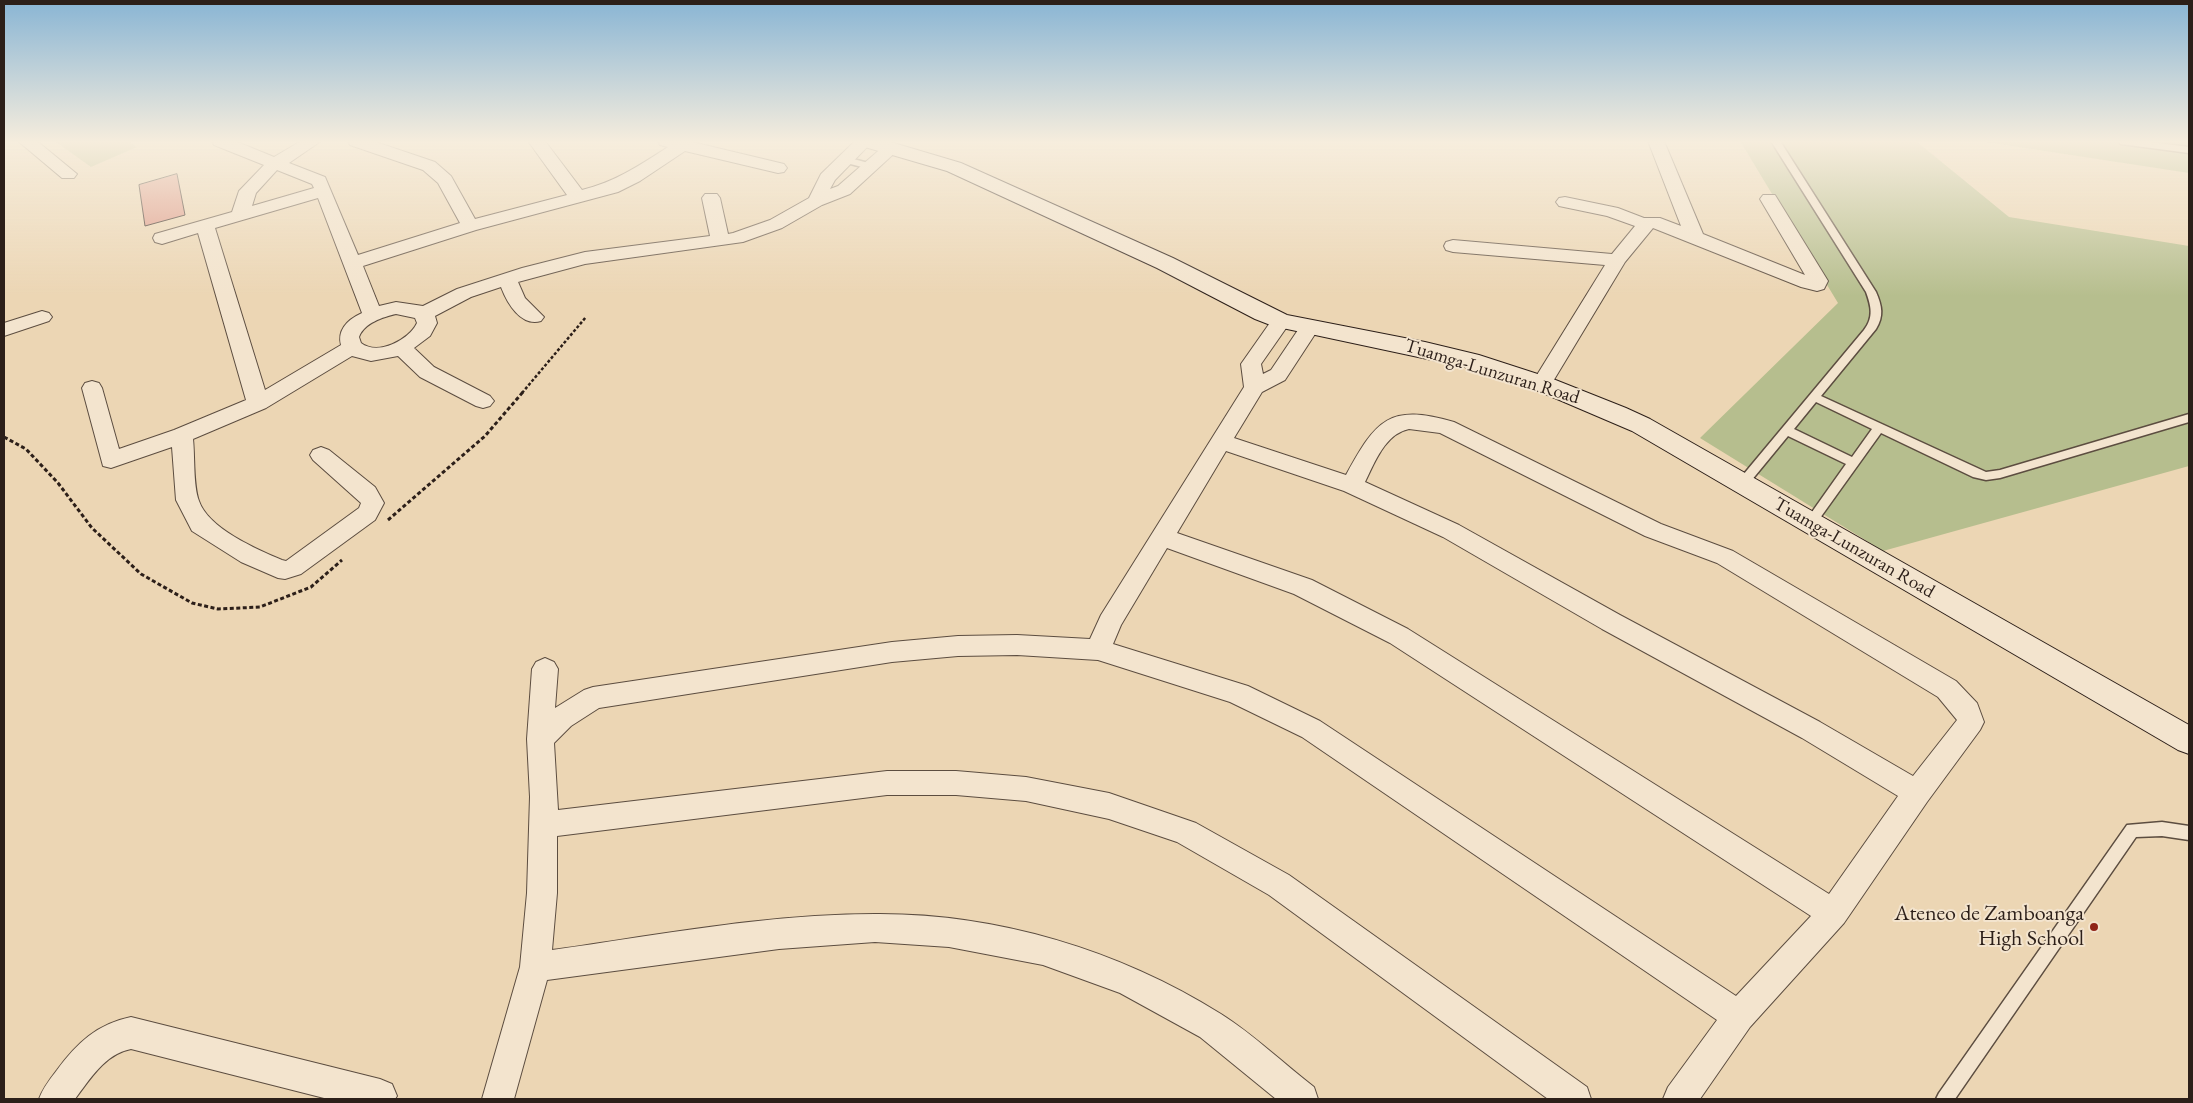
<!DOCTYPE html>
<html>
<head>
<meta charset="utf-8">
<style>
  body { margin:0 }
  #map { position:relative; width:2193px; height:1103px; overflow:hidden; background:#ecd6b4; font-family:"EB Garamond",serif }
  canvas { display:block }
  .frame { position:absolute; inset:0; border:5px solid #2c1f19; pointer-events:none }
</style>
</head>
<body>
<div id="map">
<canvas width="2193" height="1103"></canvas>
<div class="frame"></div>
</div>
<script>
const ctx = document.querySelector('canvas').getContext('2d');
ctx.lineJoin = 'round';
function fillPath(path, color) { ctx.fillStyle = color; ctx.fill(path, 'evenodd'); }
function trace(path, color, width, dash) { ctx.strokeStyle = color; ctx.lineWidth = width; ctx.lineCap = dash ? 'butt' : 'round'; ctx.setLineDash(dash || []); ctx.stroke(path); }
function write(font, color, halo, rows, align = 'center') {
  ctx.font = font + ' "EB Garamond",serif'; ctx.lineWidth = 4; ctx.setLineDash([]); ctx.textBaseline = 'middle'; ctx.strokeStyle = halo; ctx.fillStyle = color; for (const [text, x, y, turn = 0] of rows) {
    ctx.save(); ctx.translate(x, y); ctx.rotate((+turn || 0) * Math.PI / 180); ctx.textAlign = isNaN(turn) ? turn : align; if (halo) ctx.strokeText(text, 0, 0); ctx.fillText(text, 0, 0); ctx.restore();
  }
}
const green = new Path2D(`
  M58 141H128L137 147 91 167 56 142Z
  M1740 141H1916L2009 217 2189 246V466L1883 551 1700 438 1838 303Z
  M1979 141H2189V173Z`);
const building = new Path2D(`
  M177 174 185 215 145 226 139 185Z`);
const pathFar1 = new Path2D(`
  M522 393 586 317`);
const path = new Path2D(`
  M4 437 26 449 58 483 92 528 141 574 192 603 218 609 260 607 311 587 342 560
  M388 520 485 436 523 392`);
const lane = new Path2D(`
  M1771 141H1780L1876 292C1882 306 1884 316 1876 329L1821 396 1986 472 2000 470 2189 414V422L2000 478 1986 480 1973 477 1881 433 1815 525H1807L1805 522 1807 519 1846 464 1788 436 1746 487H1738L1736 484 1738 481 1864 330C1874 317 1871 306 1866 292ZM1816 402 1872 429 1852 457 1794 429Z
  M2117 141H2142L2189 147V153L2121 144Z
  M846 157 876 165 878 167 873 170 843 162V158Z
  M2162 822 2189 826V840L2162 836 2136 837 1955 1099H1936L1939 1093 2127 825Z`);
const street = new Path2D(`
  M18 141H37L77 174 74 178H62Z
  M212 141H235L274 157 301 141H321L289 163 325 177 358 255 460 223 438 183 423 170 350 145 348 141H373L435 162 451 176 475 219 567 195 528 141H545L582 190C615 182 640 165 668 147L660 145 658 141H688L784 164 787 168 784 172 778 173 685 151 640 181 618 192 476 230 363 266 379 306 396 302 423 306 457 289 522 268 585 252 710 236 702 198 705 194H717L720 198 728 234 733 233 770 220 809 198 821 174 855 141H873L835 180 830 189 838 186 885 145H897L899 149 850 194 822 205 782 228 743 242 585 264 518 282 525 298 544 317 541 321C521 327 507 303 501 287L471 297 435 316 437 323 430 336 414 348 434 367 490 396 494 401 490 406 483 408 476 406 420 377 398 356 371 361 352 356 266 408 193 439C195 457 193 485 199 501 208 528 256 549 282 560L286 561 359 508 361 503 313 460 310 455 313 450 321 447 329 450 375 487 384 503 375 520 301 574 285 579 278 578 241 562 192 531 176 500 172 447 111 468 103 466 82 388 85 383 92 381 99 383 102 388 119 449 174 430 246 400 198 233 162 244 155 242 153 238 155 234 232 212 239 191 264 165 214 145ZM277 170 312 184 314 188 252 206 256 193ZM318 198 362 313C349 319 337 329 341 345L265 390 215 228ZM396 314 415 318 417 323C409 340 378 356 361 343L359 337C364 323 383 317 396 314Z
  M1648 141H1664L1703 234 1805 275 1760 199 1763 195H1775L1828 281 1824 289 1817 291 1801 287 1653 228 1625 262 1549 388 1542 390 1535 388 1532 383 1605 265 1453 252 1446 250 1444 246 1446 242 1453 240 1612 254 1635 226 1607 216 1559 206 1556 202 1559 198 1565 197 1618 208 1644 218H1660L1681 226Z
  M42 311 49 313 52 317 49 321 4 336V323Z
  M1281 315 1288 317 1291 321 1261 364 1263 374 1271 370 1302 324 1309 322 1316 324 1319 328 1285 380 1262 392 1234 438 1346 475C1376 420 1389 403 1454 422L1661 524 1733 551 1956 681 1977 703 1984 722 1980 730 1927 802 1844 923 1750 1027 1700 1099H1663L1668 1087 1717 1020 1302 737 1230 702 1098 660 1017 655 958 656 892 662 599 708 571 726 554 743 558 810 887 771H956L1026 777 1109 793 1196 823 1289 875 1587 1087 1591 1099H1548L1269 895 1177 842 1109 819 1026 801 956 795H887L557 836V893L552 950C659 935 767 914 875 914 996 913 1119 950 1221 1014 1253 1034 1284 1064 1314 1087L1318 1099H1276L1200 1037 1120 993 1043 965 949 947 875 942 779 949 547 980 514 1099H482L520 967 527 893 530 797 527 739 532 669 536 662 545 658 554 662 558 669 555 708 584 690 593 687 892 642 958 636 1017 635 1090 639 1101 615 1244 387 1241 364 1274 317ZM1409 429 1440 433 1645 536 1717 563 1938 697 1957 720 1913 776 1820 722 1620 615 1459 525 1365 482C1375 462 1385 434 1409 429ZM1226 451 1344 491 1443 537 1602 629 1802 738 1898 796 1829 894 1408 629 1312 580 1177 533ZM1167 548 1294 594 1390 643 1811 916 1736 996 1320 721 1248 686 1113 644 1121 625Z
  M131 1017 380 1079 392 1084 397 1096 395 1099H328L131 1049C105 1054 90 1079 75 1099H39C43 1088 50 1079 57 1070 77 1043 97 1024 131 1017Z`);
const secondary = new Path2D(`
  M855 141H887L961 163 1173 258 1287 315 1425 342 1479 355 1553 379 1626 408 1650 419 2189 725V754L2178 750 1632 431 1536 390 1465 367 1273 326 1255 319 1157 268 947 171 858 145Z`);
const markers = [
  [2094,927,5,"#8f2418"]
];
const streetNames = [
  ["Tuamga-Lunzuran Road",1492,372,17],
  ["Tuamga-Lunzuran Road",1854,548,30]
];
const nearPoinames = [
  ["Ateneo de Zamboanga",2084,914],
  ["High School",2084,939]
];
fillPath(green, '#b6be8e');
fillPath(building, '#de9888');
trace(building, '#2c1f19', 1);
trace(lane, '#5c4d40', 3);
trace(street, '#5c4d40', 2);
trace(secondary, '#2c1f19', 2);
trace(pathFar1, '#2c1f19', 2.5, [3, 2]);
trace(path, '#2c1f19', 3, [4, 2.5]);
fillPath(lane, '#f3e4ce');
fillPath(street, '#f3e4ce');
fillPath(secondary, '#f3e4ce');
const sky = ctx.createLinearGradient(0, 0, 0, 296);
sky.addColorStop(0, '#89b5d4');
sky.addColorStop(0.48, '#f6eddd');
sky.addColorStop(1, '#f6eddd00');
ctx.fillStyle = sky;
ctx.fillRect(0, 0, 2193, 296);
for (const [x, y, r, color] of markers) { const dot = new Path2D(); dot.arc(x, y, r, 0, 2 * Math.PI); ctx.fillStyle = color; ctx.fill(dot); trace(dot, '#f3e4ce', 2); }
write('19px', '#2c1f19', '#f3e4ce', streetNames);
write('22px', '#2c1f19', '#f3e4ce', nearPoinames, 'right');
</script>
</body>
</html>
